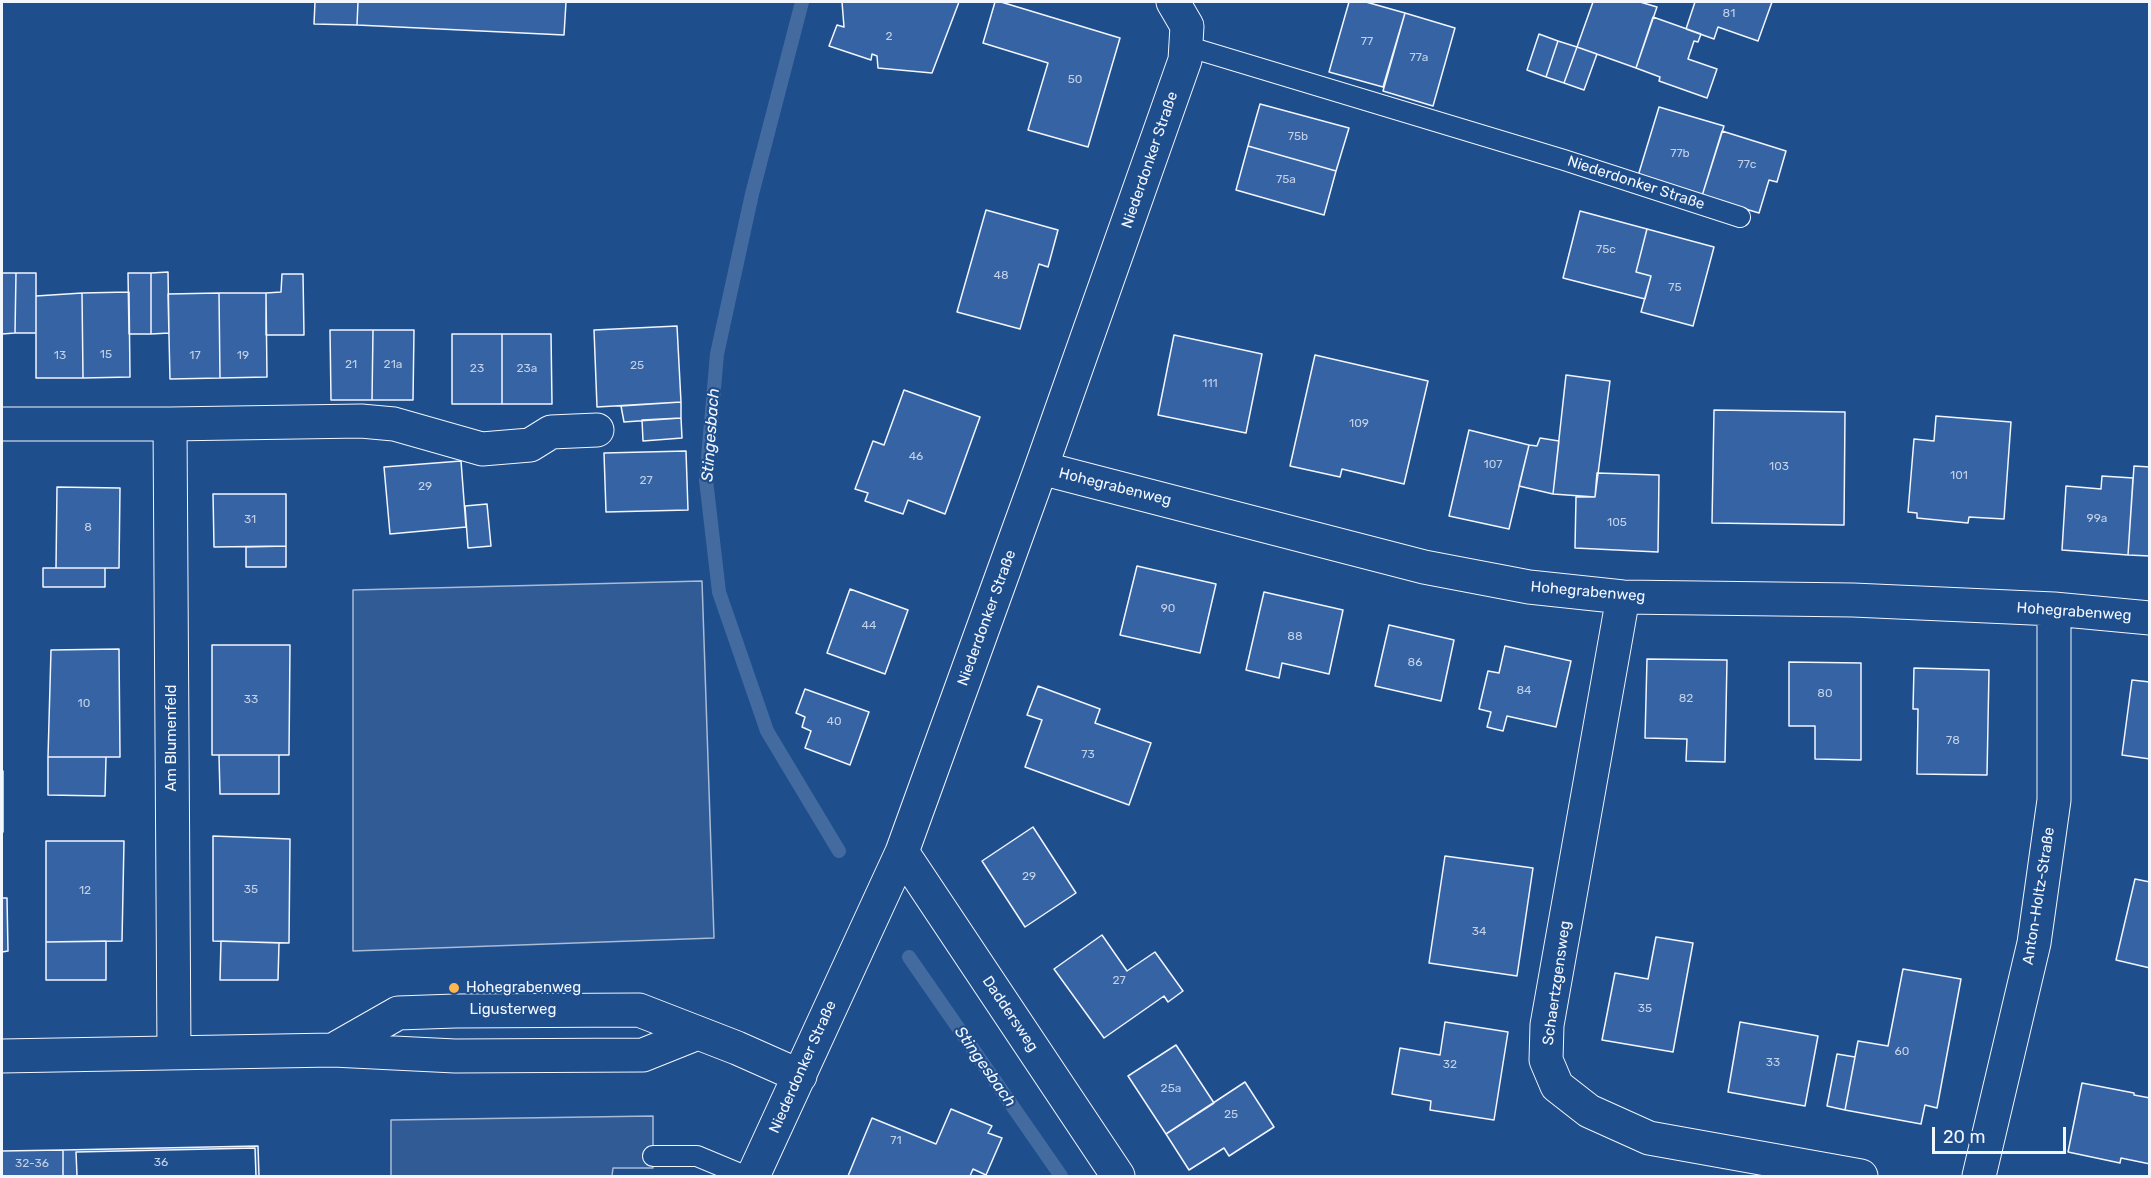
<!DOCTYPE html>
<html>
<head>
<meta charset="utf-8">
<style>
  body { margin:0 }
  #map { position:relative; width:2151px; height:1178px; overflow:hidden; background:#1f4e8c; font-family:Rubik,sans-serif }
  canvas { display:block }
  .frame { position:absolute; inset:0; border:3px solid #f2f6ff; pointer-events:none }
  .scale { position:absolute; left:1932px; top:1127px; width:134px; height:27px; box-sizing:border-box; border:3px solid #f2f6ff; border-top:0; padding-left:8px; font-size:18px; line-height:21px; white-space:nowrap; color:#f2f6ff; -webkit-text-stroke:4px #1f4e8c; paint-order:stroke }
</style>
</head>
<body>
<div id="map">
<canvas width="2151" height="1178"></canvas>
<div class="frame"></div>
<div class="scale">20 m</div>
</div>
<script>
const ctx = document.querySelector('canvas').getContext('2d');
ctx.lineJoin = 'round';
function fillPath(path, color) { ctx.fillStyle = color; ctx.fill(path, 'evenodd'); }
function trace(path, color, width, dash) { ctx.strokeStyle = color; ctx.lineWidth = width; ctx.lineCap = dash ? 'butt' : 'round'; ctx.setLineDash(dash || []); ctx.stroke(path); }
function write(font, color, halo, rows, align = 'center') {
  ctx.font = font + ' Rubik,sans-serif'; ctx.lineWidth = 4.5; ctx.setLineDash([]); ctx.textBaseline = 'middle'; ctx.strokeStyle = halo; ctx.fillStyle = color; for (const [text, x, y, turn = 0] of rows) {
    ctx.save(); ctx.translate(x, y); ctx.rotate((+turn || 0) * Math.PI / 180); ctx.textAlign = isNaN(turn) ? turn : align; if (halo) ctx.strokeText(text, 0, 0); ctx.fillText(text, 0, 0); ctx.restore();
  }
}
const built = new Path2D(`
  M702 581 714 938 353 951V590Z
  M653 1116V1168H613L612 1176H391V1120Z`);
const stream = new Path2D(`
  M802 2 752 194 717 354 706 480 719 592 767 731 839 851
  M909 957 1061 1176`);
const building = new Path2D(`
  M315 2H358L357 25 314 24Z
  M358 2H566L564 35 357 25Z
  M842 2H959L932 73 878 68 877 56 872 54 871 60 829 46 837 25 844 27Z
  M995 2H1001L1120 38 1088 147 1028 130 1048 63 983 43Z
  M1349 2H1366L1405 13 1383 87 1329 72Z
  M1593 2H1640L1657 7 1636 68 1577 47Z
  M1695 2H1772L1758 41 1718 27 1714 39 1686 29Z
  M1405 13 1455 28 1433 106 1383 91Z
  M1653 17 1701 34 1698 42 1694 41 1688 59 1717 69 1707 98 1659 81 1660 77 1636 68Z
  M1539 34 1558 41 1546 77 1527 70Z
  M1558 41 1577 47 1564 83 1546 77Z
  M1577 47 1597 54 1584 90 1564 83Z
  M1260 104 1349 128 1336 171 1248 146Z
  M1659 107 1724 126 1702 196 1638 176Z
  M1722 131 1786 151 1777 182 1769 180 1759 213 1702 196Z
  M1248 146 1336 171 1324 215 1236 190Z
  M986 210 1058 230 1048 267 1039 264 1020 329 957 312Z
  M1580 211 1647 229 1636 272 1651 276 1645 299 1563 278Z
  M1647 229 1714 247 1693 326 1641 312 1651 276 1636 272Z
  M168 272 169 333 151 334V273Z
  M2 273H16L15 333 2 334Z
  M16 273H36V333H15Z
  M128 273H151V334H129Z
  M282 274H303L304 335H266V293L281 292Z
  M129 292 130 377 83 378 82 293Z
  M82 293 83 378H36V296Z
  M219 293 220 378 170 379 168 294Z
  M219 293H266L267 377 220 378Z
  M677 326 681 402 597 407 594 330Z
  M330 330H373L372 400H331Z
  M373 330H414L413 400H372Z
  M452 334H502V404H452Z
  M502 334H551L552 404H502Z
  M1174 335 1262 354 1246 433 1158 415Z
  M1315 355 1428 381 1404 484 1342 469 1340 477 1290 466Z
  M1566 375 1610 381 1595 497 1553 494Z
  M904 390 980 417 945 514 908 500 903 514 865 501 868 493 855 489 873 441 884 445Z
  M681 402V418L624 422 621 406Z
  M1714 410 1845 412 1844 525 1712 523Z
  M1936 416 2011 422 2004 519 1969 517 1968 523 1917 518V513L1908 512 1914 439 1934 441Z
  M681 418 682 438 643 441 642 420Z
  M1469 430 1529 445 1509 529 1449 516Z
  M1540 438 1559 441 1553 494 1519 486 1529 445 1537 446Z
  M686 451 688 510 606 512 604 453Z
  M461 461 466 527 390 534 384 467Z
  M2134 466 2150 467V556L2128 555Z
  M1597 473 1659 475 1658 552 1575 548 1576 497H1595Z
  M2102 476 2133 478 2128 555 2062 550 2066 486 2101 489Z
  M57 487 120 488 119 568H56Z
  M213 494H286V546L214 547Z
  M487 504 491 546 468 548 465 506Z
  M286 546V567H246V547Z
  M1137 566 1216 584 1200 653 1120 635Z
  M43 568H105V587H43Z
  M850 589 908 610 885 674 827 653Z
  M1264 592 1343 610 1329 674 1282 663 1279 678 1246 670Z
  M1389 625 1454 640 1441 701 1375 686Z
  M212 645H290L289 755H212Z
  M1505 646 1571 661 1556 727 1507 716 1503 731 1487 727 1491 712 1479 709 1488 671 1499 673Z
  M119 649 120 757H48L51 650Z
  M1647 659 1727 660 1725 762 1686 761 1687 739 1645 738Z
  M1789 662 1861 663V760L1815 759V726H1789Z
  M1914 668 1989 670 1987 775 1917 774 1918 709H1913Z
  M2132 680 2150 682V759L2122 755Z
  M1038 686 1100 709 1095 723 1151 743 1129 805 1025 767 1042 720 1027 715Z
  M805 689 869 712 850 765 805 748 811 731 802 727 805 717 796 713Z
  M219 755H279V794H220Z
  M48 757H106L105 796 48 795Z
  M2 771H3V832H2Z
  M1033 827 1076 893 1025 927 982 861Z
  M213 836 290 839 289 943 213 941Z
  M46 841H124L122 941 46 942Z
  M1445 856 1533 868 1517 976 1429 963Z
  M2135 879 2150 882V968L2116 960Z
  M2 898H7L8 951 2 952Z
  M1102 935 1127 971 1155 952 1183 991 1168 1002 1164 996 1104 1038 1054 969Z
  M1656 937 1693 943 1673 1052 1602 1040 1615 973 1648 979Z
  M106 941V980H46V942Z
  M221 941 279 943 278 980H220Z
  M1903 969 1961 979 1937 1108 1925 1105 1921 1124 1845 1110 1858 1041 1888 1046Z
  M1445 1022 1508 1032 1494 1120 1430 1110 1431 1101 1392 1094 1400 1048 1440 1055Z
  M1740 1022 1818 1036 1805 1106 1728 1092Z
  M1176 1045 1214 1103 1166 1134 1128 1076Z
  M1837 1054 1855 1057 1845 1110 1827 1106Z
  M1245 1082 1274 1127 1229 1156 1224 1148 1189 1170 1166 1134Z
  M2082 1083 2134 1093V1095L2150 1098V1164L2121 1158 2120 1163 2068 1152Z
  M951 1109 992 1126 988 1133 1002 1138 986 1175 973 1169 970 1176H848L872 1118 936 1144Z
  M258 1146 259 1176H63V1150Z
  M255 1148 256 1176H77L76 1152Z
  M63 1150V1176H2V1151Z`);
const service = new Path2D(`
  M1186 46 1564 160 1740 217
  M653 1156H697L745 1176`);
const minor = new Path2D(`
  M2 424H170L361 421 394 424 482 449 530 445 551 432 597 430
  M170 424 174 1052
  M1041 468 1424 567 1529 587 1623 597 1853 600 2054 609 2150 618
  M1623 597 1547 1025 1546 1060 1557 1086 1589 1111 1649 1138 1861 1176
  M902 852 1118 1176
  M333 1050 398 1013 455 1011 639 1010 737 1048 800 1076
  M2 1056 333 1050 455 1056 643 1055 698 1033
  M753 1176 902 852 1041 468 1185 60 1187 26 1173 2
  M1979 1176 2034 943 2054 800V609`);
const markers = [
  [454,988,6,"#ffb74d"]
];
const numberNames = [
  ["81",1729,14],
  ["2",889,37],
  ["77",1367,42],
  ["77a",1419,58],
  ["50",1075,80],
  ["75b",1298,137],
  ["77b",1680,154],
  ["77c",1747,165],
  ["75a",1286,180],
  ["75c",1606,250],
  ["48",1001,276],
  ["75",1675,288],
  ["15",106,355],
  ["13",60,356],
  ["17",195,356],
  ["19",243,356],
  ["21",351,365],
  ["21a",393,365],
  ["25",637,366],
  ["23",477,369],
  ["23a",527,369],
  ["111",1210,384],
  ["109",1359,424],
  ["46",916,457],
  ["107",1493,465],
  ["103",1779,467],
  ["101",1959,476],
  ["27",646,481],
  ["29",425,487],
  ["99a",2097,519],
  ["31",250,520],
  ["105",1617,523],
  ["8",88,528],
  ["90",1168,609],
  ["44",869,626],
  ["88",1295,637],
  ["86",1415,663],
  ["84",1524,691],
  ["80",1825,694],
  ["82",1686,699],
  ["33",251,700],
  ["10",84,704],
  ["40",834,722],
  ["78",1953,741],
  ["73",1088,755],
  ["29",1029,877],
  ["35",251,890],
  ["12",85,891],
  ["34",1479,932],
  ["27",1119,981],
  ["35",1645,1009],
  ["60",1902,1052],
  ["33",1773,1063],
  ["32",1450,1065],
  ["25a",1171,1089],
  ["25",1231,1115],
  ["71",896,1141],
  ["36",161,1163],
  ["32-36",32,1164]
];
const streetNames = [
  ["Niederdonker Straße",1150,160,-71],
  ["Niederdonker Straße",1636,183,18],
  ["Hohegrabenweg",1115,487,14],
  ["Hohegrabenweg",1588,592,5],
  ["Hohegrabenweg",2074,612,4],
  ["Niederdonker Straße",987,618,-70],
  ["Am Blumenfeld",172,738,-90],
  ["Anton-Holtz-Straße",2039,896,-81],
  ["Schaertzgensweg",1557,983,-82],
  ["Ligusterweg",513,1010],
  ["Daddersweg",1010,1014,56],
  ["Niederdonker Straße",803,1067,-66]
];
const poiNames = [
  ["Hohegrabenweg",466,988]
];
const waterNames = [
  ["Stingesbach",711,435,-86],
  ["Stingesbach",985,1067,55]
];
fillPath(built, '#305b95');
trace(built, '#a8bbd7', 1.5);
trace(stream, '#446ba0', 14);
fillPath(building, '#3563a3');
trace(building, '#f2f6ff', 1.5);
trace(service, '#f2f6ff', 22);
trace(minor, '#f2f6ff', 35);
trace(service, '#1f4e8c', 20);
trace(minor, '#1f4e8c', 33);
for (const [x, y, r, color] of markers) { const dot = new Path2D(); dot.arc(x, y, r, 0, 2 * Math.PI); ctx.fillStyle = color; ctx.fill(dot); trace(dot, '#1f4e8c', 2); }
write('12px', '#c3d1e8', null, numberNames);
write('15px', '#f2f6ff', '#1f4e8c', streetNames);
write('15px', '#f2f6ff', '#1f4e8c', poiNames, 'left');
write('italic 16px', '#f2f6ff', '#1f4e8c', waterNames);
</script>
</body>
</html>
